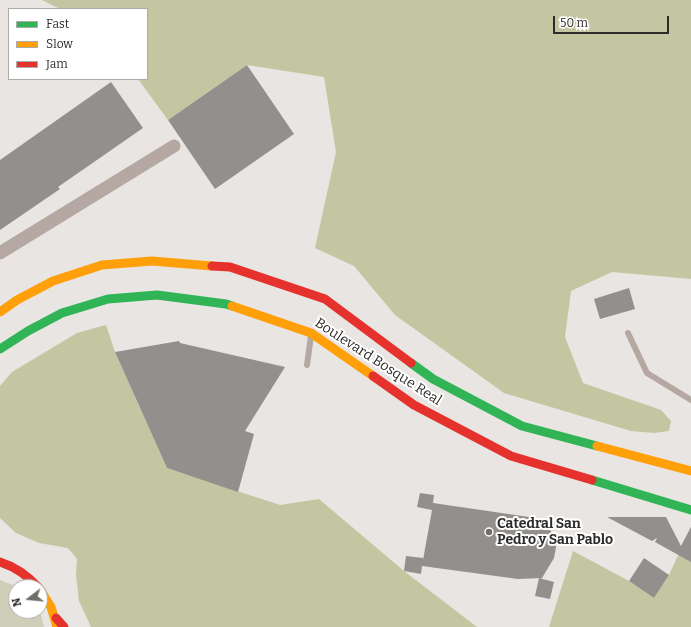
<!DOCTYPE html>
<html>
<head>
<meta charset="utf-8">
<style>
  body { margin:0 }
  #map { position:relative; width:691px; height:627px; overflow:hidden; background:#e8e5e2; font-family:Bitter,serif }
  canvas { display:block }
  .legend { position:absolute; left:8px; top:8px; width:140px; height:72px; box-sizing:border-box; background:#fff; border:1px solid #ababaa; margin:0; padding:5px 7px; list-style:none; font-size:12px; color:#2e2c2a }
  .legend li { display:flex; align-items:center; gap:8px; height:20px }
  .legend b { width:20px; border:1px solid #ababaa }
  .north { position:absolute; left:8px; top:579px; width:40px; height:40px; box-sizing:border-box; background:#fff; border:1px solid #ababaa; border-radius:50%; rotate:254deg; font-size:11px; font-weight:700; line-height:16px; text-align:center; color:#2e2c2a }
  .north::after { content:''; display:block; margin:auto; width:14px; height:18px; background:#6f6d6a; clip-path:polygon(50% 0,100% 100%,50% 72%,0 100%) }
  .scale { position:absolute; left:553px; top:16px; width:116px; height:18px; box-sizing:border-box; border:2px solid #2e2c2a; border-top:0; padding-left:5px; font-size:12px; line-height:14px; white-space:nowrap; color:#2e2c2a; -webkit-text-stroke:3px #fff; paint-order:stroke }
</style>
</head>
<body>
<div id="map">
<canvas width="691" height="627"></canvas>
<ul class="legend">
<li><b style="height:5px;background:#30b455"></b>Fast</li>
<li><b style="height:5px;background:#ff9f0a"></b>Slow</li>
<li><b style="height:5px;background:#e5322d"></b>Jam</li>
</ul>
<div class="north">N</div>
<div class="scale">50 m</div>
</div>
<script>
const ctx = document.querySelector('canvas').getContext('2d');
ctx.lineJoin = 'round';
function fillPath(path, color) { ctx.fillStyle = color; ctx.fill(path, 'evenodd'); }
function trace(path, color, width, dash) { ctx.strokeStyle = color; ctx.lineWidth = width; ctx.lineCap = dash ? 'butt' : 'round'; ctx.setLineDash(dash || []); ctx.stroke(path); }
function write(font, color, halo, rows, align = 'center') {
  ctx.font = font + ' Bitter,serif'; ctx.lineWidth = 4; ctx.setLineDash([]); ctx.textBaseline = 'middle'; ctx.strokeStyle = halo; ctx.fillStyle = color; for (const [text, x, y, turn = 0] of rows) {
    ctx.save(); ctx.translate(x, y); ctx.rotate((+turn || 0) * Math.PI / 180); ctx.textAlign = isNaN(turn) ? turn : align; if (halo) ctx.strokeText(text, 0, 0); ctx.fillText(text, 0, 0); ctx.restore();
  }
}
const green = new Path2D(`
  M0 580 18 587H16V611H40L44 627H0Z`);
const forest = new Path2D(`
  M42 0H691V279L612 272 571 291 565 337 583 383 661 410 671 421 669 431 654 433 631 431 504 393 395 315 354 266 315 248 336 152 324 77 247 65 168 120 138 79H147V9H60Z
  M106 325 115 352 167 468 280 505 319 499 404 571 477 627H91L79 601 76 575 77 559 68 548 39 543 16 533 0 518V386L12 372 77 333Z
  M691 527V627H549L573 551 629 581 654 598 669 575Z`);
const building = new Path2D(`
  M247 65 294 134 215 189 168 120Z
  M111 82 143 128 58 187 60 189 0 230V160Z
  M629 288 635 309 600 319 594 299Z
  M179 341 180 343 285 367 245 431 254 434 238 492 167 468 115 352Z
  M420 493 434 495 433 503 529 517 540 520 548 527 554 536 556 547 554 558 542 578 518 579 422 566 421 574 404 571 406 556 423 558V560L432 510 417 507Z
  M607 517H666L681 546 691 527V562L655 542 657 538 652 541Z
  M644 558 669 575 654 598 629 581Z
  M539 578 554 582 550 599 535 596Z`);
const lane = new Path2D(`
  M628 333 647 373 691 400
  M307 365 311 336`);
const street = new Path2D(`
  M0 253 174 146`);
const fast = new Path2D(`
  M0 349 28 331 62 313 108 299 157 295 226 304 232 306
  M411 363 433 379 522 426 597 446
  M592 480 691 510`);
const slow = new Path2D(`
  M232 306 311 333 373 376
  M0 312 17 300 53 281 102 265 152 261 212 266
  M597 446 691 471
  M40 589 51 607 57 627`);
const jam = new Path2D(`
  M212 266 230 267 325 299 411 363
  M373 376 414 405 511 456 592 480
  M0 562C16 567 27 575 38 587
  M56 618 64 627`);
const markers = [
  [489,532,4,"#6f6d6a"]
];
const streetNames = [
  ["Boulevard Bosque Real",378,362,33]
];
const poiNames = [
  ["Catedral San",497,524],
  ["Pedro y San Pablo",497,540]
];
fillPath(green, '#cfcfb9');
fillPath(forest, '#c4c5a1');
fillPath(building, '#928f8d');
trace(lane, '#b5a8a3', 6);
trace(street, '#b5a8a3', 13);
trace(fast, '#30b455', 9);
trace(slow, '#ff9f0a', 9);
trace(jam, '#e5322d', 9);
for (const [x, y, r, color] of markers) { const dot = new Path2D(); dot.arc(x, y, r, 0, 2 * Math.PI); ctx.fillStyle = color; ctx.fill(dot); trace(dot, '#fff', 1.5); }
write('14px', '#2e2c2a', '#fff', streetNames);
write('bold 14px', '#2e2c2a', '#fff', poiNames, 'left');
</script>
</body>
</html>
